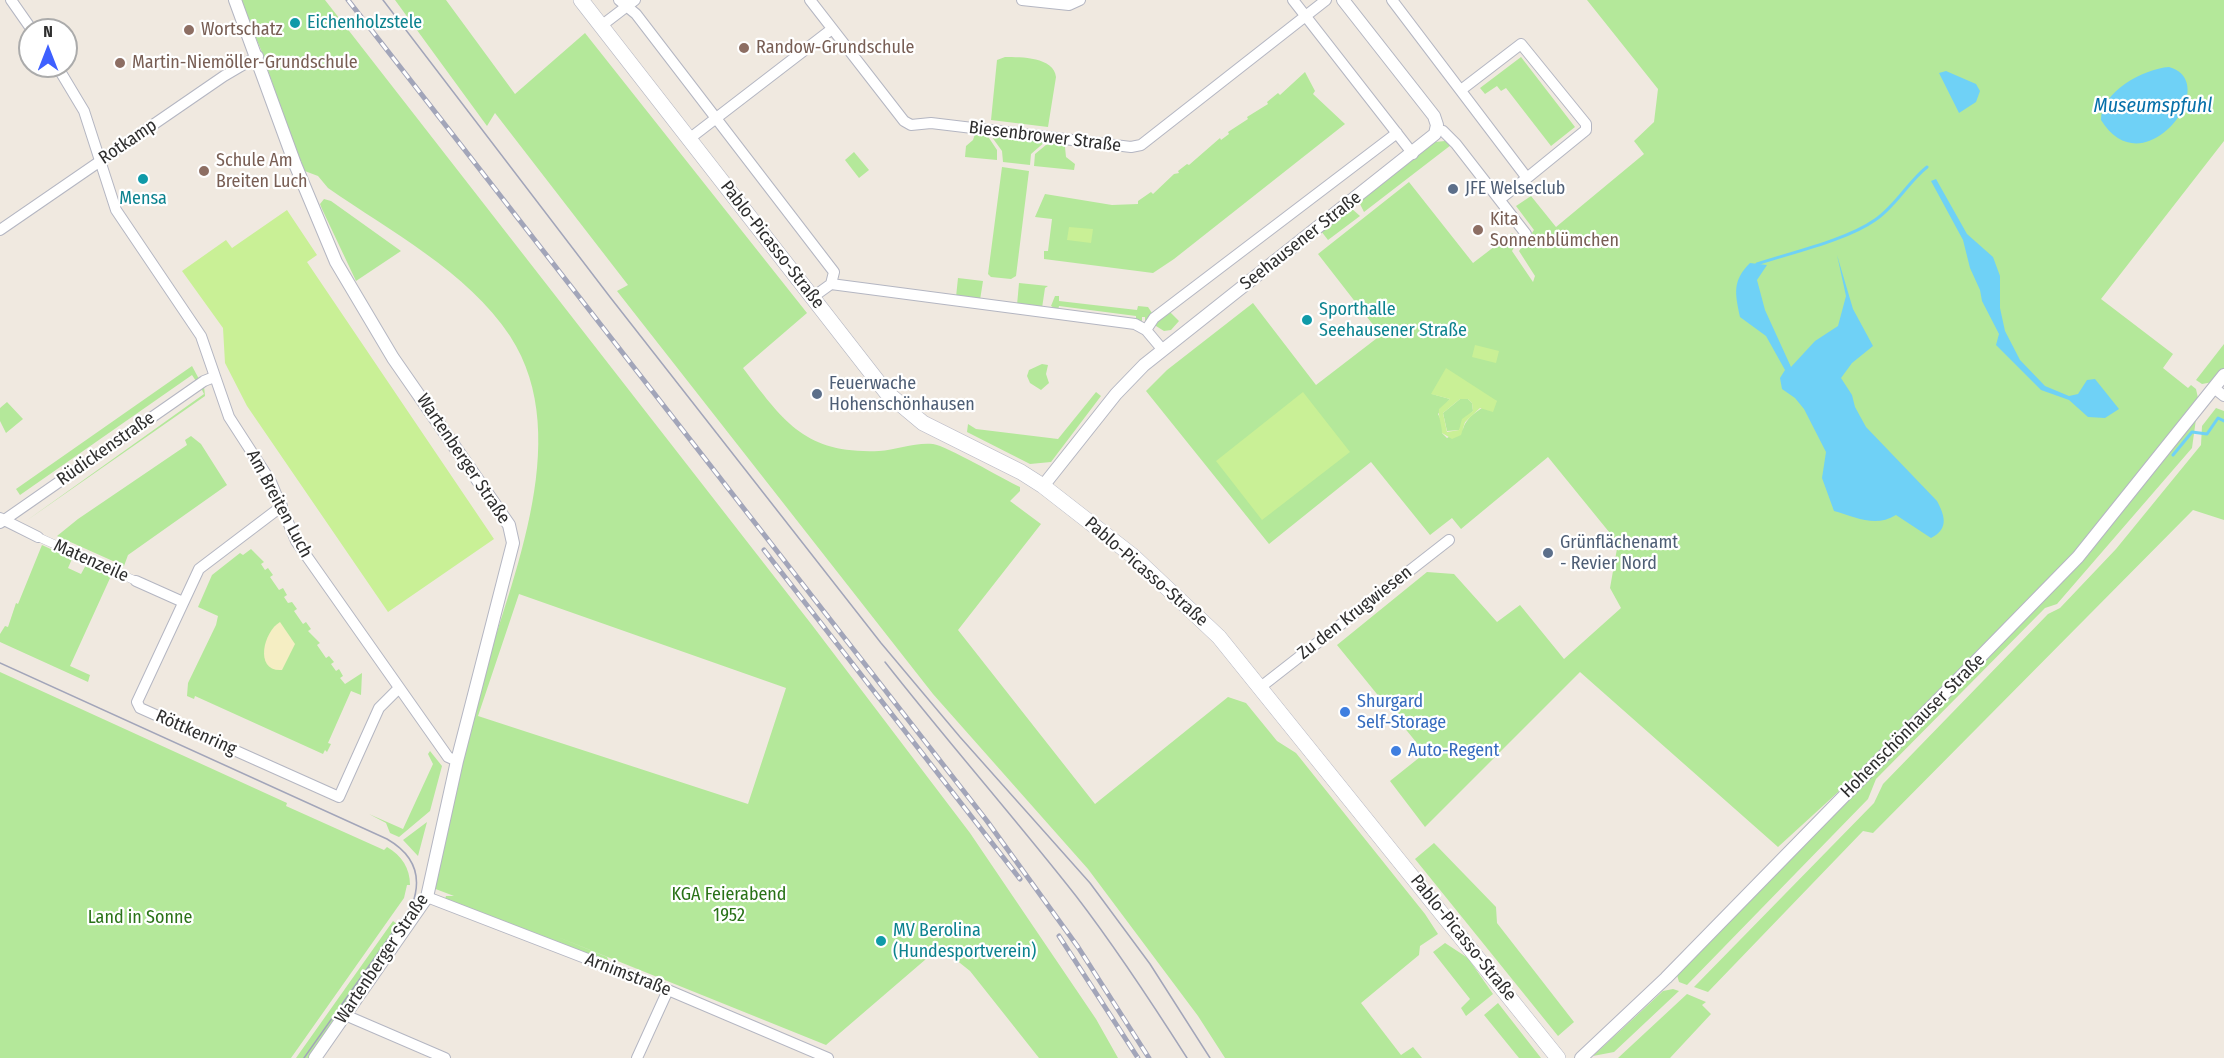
<!DOCTYPE html>
<html>
<head>
<meta charset="utf-8">
<style>
  body { margin:0 }
  #map { position:relative; width:2224px; height:1058px; overflow:hidden; background:#f0e9e0; font-family:"Fira Sans Condensed",sans-serif }
  canvas { display:block }
  .north { position:absolute; left:18px; top:18px; width:60px; height:60px; box-sizing:border-box; background:#fff; border:2px solid #ababab; border-radius:50%; rotate:0deg; font-size:16px; font-weight:700; line-height:24px; text-align:center; color:#2e2e2e }
  .north::after { content:''; display:block; margin:auto; width:21px; height:27px; background:#3e60ff; clip-path:polygon(50% 0,100% 100%,50% 72%,0 100%) }
</style>
</head>
<body>
<div id="map">
<canvas width="2224" height="1058"></canvas>
<div class="north">N</div>
</div>
<script>
const ctx = document.querySelector('canvas').getContext('2d');
ctx.lineJoin = 'round';
function fillPath(path, color) { ctx.fillStyle = color; ctx.fill(path, 'evenodd'); }
function trace(path, color, width, dash) { ctx.strokeStyle = color; ctx.lineWidth = width; ctx.lineCap = dash ? 'butt' : 'round'; ctx.setLineDash(dash || []); ctx.stroke(path); }
function write(font, color, halo, rows, align = 'center') {
  ctx.font = font + ' "Fira Sans Condensed",sans-serif'; ctx.lineWidth = 4.5; ctx.setLineDash([]); ctx.textBaseline = 'middle'; ctx.strokeStyle = halo; ctx.fillStyle = color; for (const [text, x, y, turn = 0] of rows) {
    ctx.save(); ctx.translate(x, y); ctx.rotate((+turn || 0) * Math.PI / 180); ctx.textAlign = isNaN(turn) ? turn : align; if (halo) ctx.strokeText(text, 0, 0); ctx.fillText(text, 0, 0); ctx.restore();
  }
}
const green = new Path2D(`
  M240 0H325L812 625 970 833 1096 1019 1118 1058H1039L970 971 940 947 826 1045 553 935 607 957 610 964 445 899 446 896H454L433 888C448 824 460 760 477 698 506 590 578 440 510 336 467 271 391 232 328 188L318 176 302 170 261 50ZM519 594 786 688 748 804 478 716Z
  M395 0H446L515 94 585 33 807 313 743 368C784 422 805 454 879 451 896 450 916 442 933 444 947 446 1003 479 1020 487V491L1010 501 1041 524 958 630 1095 804 1228 697 1246 703 1277 741 1296 753 1425 914 1438 934 1420 946 1419 955 1361 1003 1401 1055 1413 1047 1422 1058H1225L1198 1016 1088 869 933 694 617 291 628 285 495 113 487 126Z
  M1587 0H2224V141L2101 299 2173 354 2163 368 2188 388 2191 385 2196 389 2198 398 2106 519 2038 592 1872 761 1778 847 1580 672 1425 827 1390 781 1425 753 1337 645 1427 572 1454 574 1497 622 1520 605 1564 659 1621 608 1610 588 1618 543 1548 457 1461 529 1452 518 1430 535 1371 462 1269 544 1146 391 1167 370 1253 303 1316 385 1381 335 1318 254 1409 182 1473 263 1512 233 1518 240 1512 251 1533 282 1535 276 1519 251 1534 230 1516 206 1531 196 1556 227 1644 154 1634 141 1654 122 1658 89ZM1432 394 1497 401C1484 406 1467 415 1463 429L1447 438 1442 433V422L1438 414 1450 399Z
  M1005 57C1021 57 1054 57 1056 77L1048 127 991 120 997 60Z
  M1521 57 1575 127 1551 146 1506 88 1501 91 1497 86 1485 94 1480 88Z
  M1305 72 1315 91 1313 94 1345 124 1174 259 1153 273 1044 259V251H1048L1052 219 1035 217 1045 194 1112 205 1138 204V201L1151 192 1153 194 1174 174 1179 173 1178 171 1187 164 1189 165 1220 138 1221 140 1229 134 1228 132 1248 119 1247 117 1268 104 1267 102 1278 93 1280 95Z
  M976 131 985 132 997 150V160L965 157 966 146 973 140Z
  M989 133 1046 141 1031 154 1030 165 1003 162 1002 151Z
  M1052 140 1065 147 1066 157 1075 164 1074 170 1034 166 1035 154Z
  M1445 141 1451 145 1364 212 1359 202 1435 142Z
  M854 152 869 170 859 178 845 160Z
  M1002 167 1029 171 1016 276 1011 279 991 277 988 274Z
  M324 199 331 201 401 251 356 281 322 209 320 204Z
  M1351 208 1360 216 1328 240 1321 231Z
  M958 278 983 281 980 300 956 297Z
  M1019 283 1048 286 1045 288 1042 308 1017 305Z
  M1055 296H1059V301L1137 310 1138 306 1148 307 1152 313 1145 322V317H1142V321L1136 320V316L1059 306 1058 310 1051 306Z
  M1169 311 1179 321 1171 330 1164 331 1156 326 1155 321Z
  M2224 344V368L2213 382 2202 384 2196 380Z
  M1042 364 1048 365 1046 374 1049 383 1041 390 1030 383 1027 376 1029 370Z
  M192 366 199 379 196 381 192 375 20 495 16 489Z
  M204 386 205 396 26 521 204 394 201 388Z
  M1096 392 1101 396 1051 462 1030 464 967 432 968 424 976 429 1058 439Z
  M1460 399H1468L1472 403 1473 411 1459 430 1447 431 1443 413Z
  M7 402 23 419 6 433 0 421V408Z
  M2216 408 2224 411V520L2193 510 1873 833 1863 831 1708 992 1694 987 1874 803 1883 784 2048 614 2060 608 2116 549 2201 445 2202 426Z
  M2196 419 2192 448 2057 604 2045 608 1876 779 1868 799 1687 985 1679 982 1677 975 2083 559Z
  M191 436 201 444 227 485 128 555 124 566 57 536 78 519 187 445 185 440Z
  M42 545 72 559 68 568 81 574 86 565 111 576 70 666 90 675 88 682 0 642V634L5 626 8 627 16 603 18 604Z
  M251 549 264 562 261 564 265 570 268 568 273 575 270 577 279 590 283 588 287 595 284 597 288 603 292 602 297 609 294 611 303 624 306 622 311 629 308 631 320 643 317 645 326 658 329 656 334 662 331 664 336 671 339 669 343 676 340 678 345 684 362 673 361 695 351 691 328 743 331 744 327 752 325 750 323 754 195 696 194 699 187 696 188 683 216 625 218 616 198 607 212 575 240 553 243 555Z
  M0 672 287 803 286 806 384 850 387 847C402 856 410 868 410 885H407L404 898 291 1058H0Z
  M430 751 442 766 430 811 399 837 390 833 386 823 369 814 403 829 433 764 428 754Z
  M427 822 418 856 403 840Z
  M1434 843 1496 907 1497 923 1574 1022 1558 1036 1415 859Z
  M393 921 401 927 309 1058H296Z
  M1445 943 1468 958 1493 994 1466 1016 1461 1008 1470 999 1433 952Z
  M1673 989 1679 991 1614 1052 1593 1056 1663 991Z
  M1687 994 1706 1002 1702 1005 1711 1014 1670 1058H1618Z
  M1498 1003 1541 1058H1519L1484 1015Z`);
const sand = new Path2D(`
  M280 622 295 644 282 670C254 672 263 632 280 622Z`);
const pitch = new Path2D(`
  M287 210 317 255 307 262 494 539 388 612 247 406 225 363 223 328 182 271 226 240 232 248Z
  M1069 227 1093 229 1091 243 1067 240Z
  M1475 345 1499 351 1496 363 1472 357Z
  M1446 368 1497 401 1493 412 1480 408 1465 422 1461 435 1452 439 1442 433C1442 425 1438 417 1439 409L1450 399 1431 394ZM1460 399H1468L1472 403 1473 411 1462 419 1459 430 1447 432 1443 413Z
  M1303 392 1350 452 1262 520 1216 461Z`);
const water = new Path2D(`
  M2169 67C2224 82 2144 190 2101 120 2101 92 2143 69 2169 67Z
  M1946 71 1976 84 1980 91 1976 102 1959 113 1939 73Z
  M1936 179 1967 234 1993 257 2000 276V308L2005 331 2020 360 2045 386 2069 396 2078 394 2087 380 2095 379 2119 409 2105 418 2088 417 2069 400 2041 390 1996 345 1999 334 1982 301 1980 290 1970 268 1963 240 1931 181Z
  M1837 255 1853 309 1873 346 1852 363 1841 378 1852 395 1855 407 1866 427 1937 501C1945 516 1949 529 1931 538L1896 515C1875 528 1856 517 1834 511L1822 478 1826 452 1804 409 1795 398 1782 389 1780 378 1785 370 1766 336 1740 317C1735 293 1732 281 1750 263L1767 265 1757 280 1765 310 1791 367 1815 341 1838 326 1846 296Z`);
const stream = new Path2D(`
  M1757 264C1790 253 1847 240 1875 220 1895 207 1908 182 1927 167
  M2173 455 2192 432 2207 434 2218 418 2224 421`);
const pedestrian = new Path2D(`
  M38 537 136 581`);
const minor = new Path2D(`
  M11 0 32 30
  M619 0 636 14 834 272 831 284
  M810 0 904 121 911 125 931 123 1131 147 1141 145 1326 0
  M1022 0 1069 5 1080 0
  M1293 0 1413 154
  M1392 0 1527 178 1500 199
  M601 26 635 0
  M57 66 84 111 116 210 201 336 229 417 271 482 296 541 448 757 457 761
  M1461 90 1521 44 1586 124V130L1527 178
  M1437 130 1443 131 1456 144 1526 234
  M689 139 832 29
  M0 230 224 76 258 56
  M813 297 831 284 1135 324 1146 330 1162 349
  M1146 330 1154 318 1397 133
  M2214 388 2224 396
  M282 506 199 569 137 702 140 708 339 797 379 708 398 689
  M0 518 38 537
  M0 523 204 381 214 377
  M136 581 183 602
  M1262 686 1449 540
  M427 897 668 990 828 1058
  M345 1015 445 1058
  M637 1058 668 990`);
const tertiary = new Path2D(`
  M235 0 295 164 336 262 393 358 509 525 513 543 457 761 427 897 315 1058
  M1043 486 1116 394 1144 365 1435 134 1437 125 1434 116 1343 0
  M1581 1058 1666 978 2078 557 2224 375`);
const secondary = new Path2D(`
  M581 0 886 392 923 423 1021 472 1043 486 1133 556 1219 637 1558 1058`);
const tram = new Path2D(`
  M383 0 610 297 881 643 960 737 1090 883 1150 964 1210 1058
  M885 662C947 741 1014 817 1076 896 1116 948 1152 1003 1187 1058
  M0 663 387 839C413 854 423 876 412 905L304 1058`);
const rail = new Path2D(`
  M348 0 987 821 1078 947 1149 1058
  M764 550 1020 879
  M1059 936 1138 1058`);
const markers = [
  [295,23,6,"#0f9aa8"],
  [189,30,6,"#8d6e63"],
  [744,48,6,"#8d6e63"],
  [120,63,6,"#8d6e63"],
  [204,171,6,"#8d6e63"],
  [143,179,6,"#0f9aa8"],
  [1453,189,6,"#5c6f8a"],
  [1478,230,6,"#8d6e63"],
  [1307,320,6,"#0f9aa8"],
  [817,394,6,"#5c6f8a"],
  [1548,553,6,"#5c6f8a"],
  [1345,712,6,"#3f7fe0"],
  [1396,751,6,"#3f7fe0"],
  [881,941,6,"#0f9aa8"]
];
const cultureNames = [
  ["Eichenholzstele",307,23],
  ["Mensa",143,199,"center"],
  ["Sporthalle",1319,310],
  ["Seehausener Straße",1319,331],
  ["MV Berolina",893,931],
  ["(Hundesportverein)",893,952]
];
const educationNames = [
  ["Wortschatz",201,30],
  ["Randow-Grundschule",756,48],
  ["Martin-Niemöller-Grundschule",132,63],
  ["Schule Am",216,161],
  ["Breiten Luch",216,182],
  ["Kita",1490,220],
  ["Sonnenblümchen",1490,241]
];
const streetNames = [
  ["Biesenbrower Straße",1045,137,7],
  ["Rotkamp",128,142,-34],
  ["Seehausener Straße",1301,241,-38],
  ["Pablo-Picasso-Straße",772,245,52],
  ["Rüdickenstraße",106,449,-35],
  ["Wartenberger Straße",463,459,56],
  ["Am Breiten Luch",279,504,62],
  ["Matenzeile",91,561,24],
  ["Pablo-Picasso-Straße",1146,572,41],
  ["Zu den Krugwiesen",1355,613,-38],
  ["Hohenschönhauser Straße",1913,726,-45],
  ["Röttkenring",196,733,24],
  ["Pablo-Picasso-Straße",1463,938,51],
  ["Wartenberger Straße",382,959,-56],
  ["Arnimstraße",628,975,21]
];
const serviceNames = [
  ["JFE Welseclub",1465,189],
  ["Feuerwache",829,384],
  ["Hohenschönhausen",829,405],
  ["Grünflächenamt",1560,543],
  ["- Revier Nord",1560,564]
];
const shopNames = [
  ["Shurgard",1357,702],
  ["Self-Storage",1357,723],
  ["Auto-Regent",1408,751]
];
const parkNames = [
  ["KGA Feierabend",729,895],
  ["1952",729,916],
  ["Land in Sonne",140,918]
];
const waterNames = [
  ["Museumspfuhl",2153,106]
];
fillPath(green, '#b4e89a');
fillPath(sand, '#f5eec3');
fillPath(pitch, '#c9f096');
fillPath(water, '#6fd1f6');
trace(stream, '#6fd1f6', 3);
trace(pedestrian, '#b4b6c2', 9);
trace(minor, '#b4b6c2', 12);
trace(tertiary, '#b4b6c2', 14);
trace(secondary, '#b4b6c2', 16);
trace(pedestrian, '#fff', 8);
trace(minor, '#fff', 10);
trace(tertiary, '#fff', 12);
trace(secondary, '#fff', 15);
trace(tram, '#a2a5b9', 1.5);
trace(rail, '#a2a5b9', 5);
trace(rail, '#fff', 3, [9]);
for (const [x, y, r, color] of markers) { const dot = new Path2D(); dot.arc(x, y, r, 0, 2 * Math.PI); ctx.fillStyle = color; ctx.fill(dot); trace(dot, '#fff', 2); }
write('18px', '#0d838f', '#fff', cultureNames, 'left');
write('18px', '#785e54', '#fff', educationNames, 'left');
write('18px', '#2e2e2e', '#fff', streetNames);
write('18px', '#4e5e75', '#fff', serviceNames, 'left');
write('18px', '#366cbe', '#fff', shopNames, 'left');
write('18px', '#297217', '#fff', parkNames);
write('italic 20px', '#0670aa', '#fff', waterNames);
</script>
</body>
</html>
